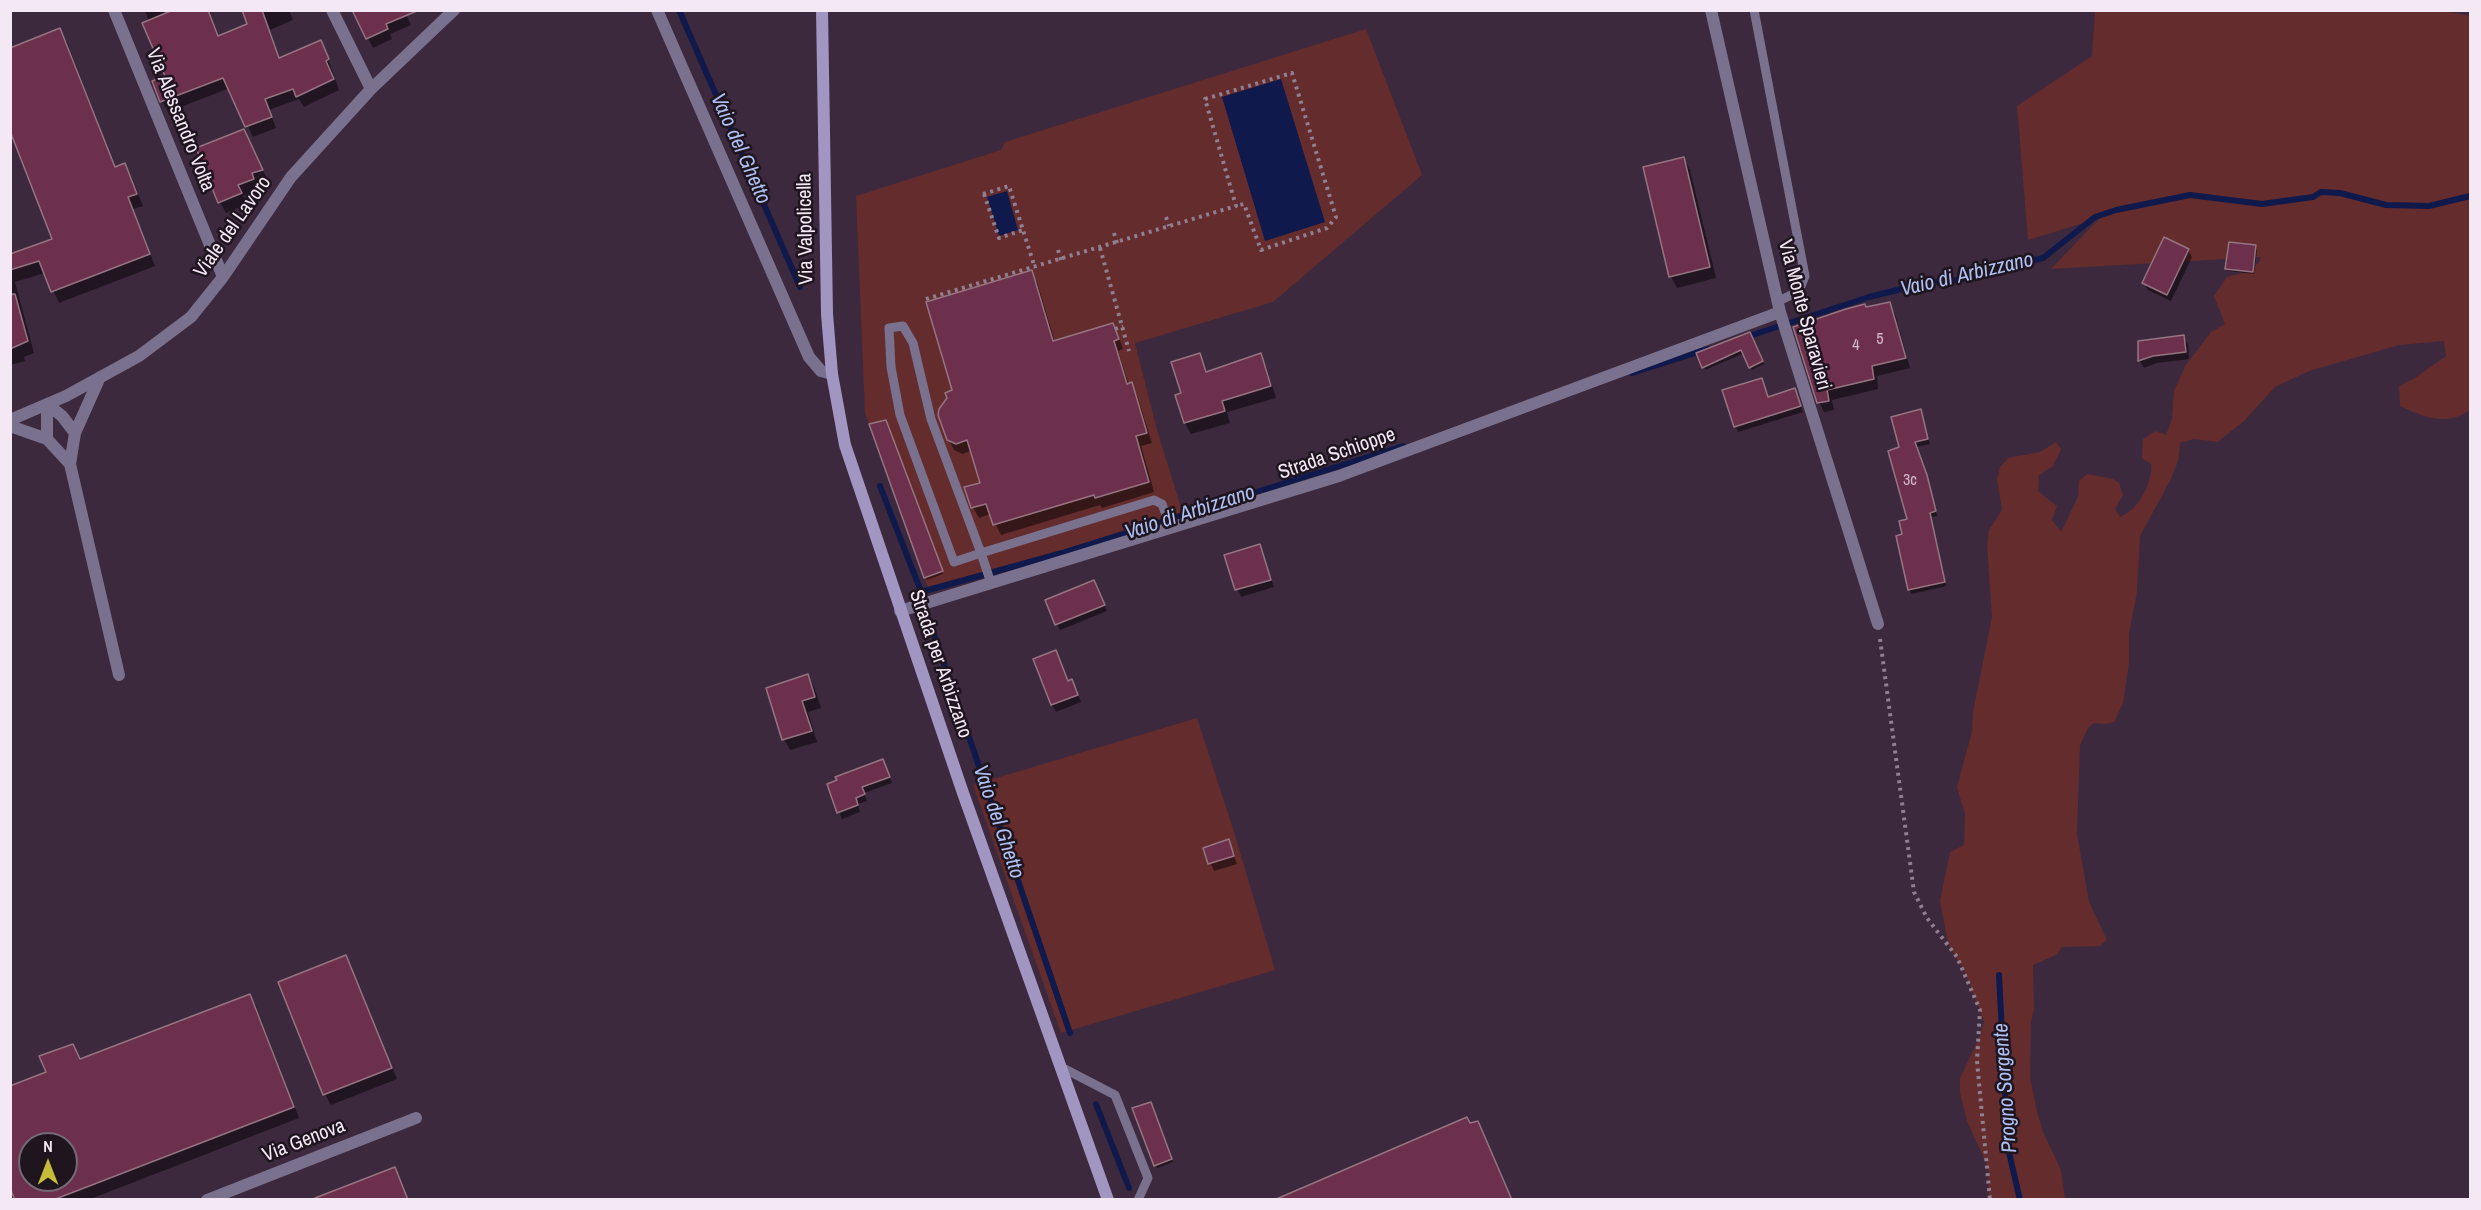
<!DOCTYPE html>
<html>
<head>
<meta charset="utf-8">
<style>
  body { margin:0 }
  #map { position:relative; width:2481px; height:1210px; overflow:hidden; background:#3d293d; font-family:"Archivo Narrow",sans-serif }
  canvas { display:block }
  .frame { position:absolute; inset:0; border:12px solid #f5e8f5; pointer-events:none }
  .north { position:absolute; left:18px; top:1132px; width:60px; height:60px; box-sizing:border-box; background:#1e151f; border:2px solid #746975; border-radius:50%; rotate:0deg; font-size:16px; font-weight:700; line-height:24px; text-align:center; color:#f5e8f5 }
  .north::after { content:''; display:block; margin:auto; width:21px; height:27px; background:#c6bc3c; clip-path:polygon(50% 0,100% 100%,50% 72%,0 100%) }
</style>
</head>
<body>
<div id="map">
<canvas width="2481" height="1210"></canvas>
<div class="frame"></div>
<div class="north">N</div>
</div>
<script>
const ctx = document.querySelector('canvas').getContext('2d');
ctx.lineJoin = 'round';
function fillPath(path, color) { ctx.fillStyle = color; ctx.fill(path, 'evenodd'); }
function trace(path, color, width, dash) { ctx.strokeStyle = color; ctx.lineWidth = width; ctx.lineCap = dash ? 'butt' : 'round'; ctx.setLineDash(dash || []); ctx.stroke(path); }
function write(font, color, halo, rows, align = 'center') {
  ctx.font = font + ' "Archivo Narrow",sans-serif'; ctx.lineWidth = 5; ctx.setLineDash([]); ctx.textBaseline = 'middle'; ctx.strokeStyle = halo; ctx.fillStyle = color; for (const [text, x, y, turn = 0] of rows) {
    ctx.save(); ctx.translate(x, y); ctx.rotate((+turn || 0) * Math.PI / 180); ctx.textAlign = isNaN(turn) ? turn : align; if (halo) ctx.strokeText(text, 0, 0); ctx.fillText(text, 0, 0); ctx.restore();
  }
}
const green = new Path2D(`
  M2438 10 2470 16V410C2446 427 2424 417 2400 406L2399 386 2415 378 2446 356 2444 341 2399 345 2309 371 2275 387 2244 421 2218 442 2194 439 2180 443 2178 461 2171 479 2140 536 2137 592 2129 634V663L2123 703 2114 722 2106 724 2094 723 2088 728 2080 745 2077 834 2089 902 2107 940 2100 946 2062 947 2056 955 2033 965 2034 1009 2031 1022 2030 1077 2037 1112 2043 1132 2061 1170 2065 1199H1989L1988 1167 1967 1121 1960 1092V1078L1980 1036 1984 1021 1965 972 1948 944 1940 901 1950 852 1964 845 1965 814 1957 787 1972 732 1973 712 1992 617 1987 546 1989 530 2002 510 1997 480 2000 467 2008 458 2040 452 2056 442 2061 449 2053 466 2039 475 2038 491 2057 506 2052 520 2061 532 2078 497 2079 481 2087 474 2113 479 2119 483 2123 495 2115 509 2120 517C2138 510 2153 483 2151 464L2142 458 2143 439 2155 431 2166 435 2172 419 2174 391 2186 365 2211 332 2225 324 2214 296 2227 277 2250 271 2260 261 2261 257 2051 269 2100 218 2028 240 2017 106 2092 56 2095 11Z
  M1366 29 1422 175 1273 302 1135 343 1157 430 1183 514 929 590 865 413 856 196 1001 150 1005 142Z
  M1197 718 1234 832 1275 970 1061 1033 973 785Z`);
const water = new Path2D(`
  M1281 79 1325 222 1265 241 1222 97Z
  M1007 191 1018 230 999 236 987 197Z`);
const shadow = new Path2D(`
  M145 10H209L219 36 268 72 243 10H289L293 20 270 30 280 59 326 53 339 90 304 107 299 99 269 110 276 128 253 137 230 88 168 112 162 101 167 77Z
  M353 10H404L411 25 390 34 392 39 373 48Z
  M60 30 67 42 116 168 124 165 131 176 143 206 133 209 155 266 59 303 45 273 15 282 34 353 24 357 25 361 10 365V256L54 239Z
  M250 142 268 181 257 184 259 191 243 196 247 204 226 213 220 202Z
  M1684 159 1690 170 1716 278 1677 288 1671 277Z
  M2256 247 2257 250 2254 274 2228 271 2227 268Z
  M2188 250 2192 257 2171 301 2148 290 2144 283Z
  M1031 272 1037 282 1055 342 1112 325 1118 335 1123 349 1118 351 1129 385 1131 384 1137 395 1152 443 1141 446 1154 492 1102 508 1100 505 1001 535 990 514 979 518 973 507 982 484 972 450 963 454 954 450 948 439 954 391Z
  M1889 304 1895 314 1910 368 1877 376 1878 389 1832 400 1834 410 1824 412 1819 402 1866 308Z
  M1749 334 1764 364 1752 370 1744 353 1705 370 1698 354Z
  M2183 337 2188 344 2189 359 2157 363 2144 368 2140 361V342Z
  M1260 354 1266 366 1276 398 1227 412 1230 423 1191 434 1185 423 1177 396 1182 394 1200 355 1208 373Z
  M1761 379 1769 398 1795 390 1803 412 1738 432 1724 391Z
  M1920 411 1930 444 1916 447 1928 481 1937 516 1931 517 1946 586 1912 594 1909 589 1904 535 1908 520 1901 448Z
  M887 425 943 574 927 580 925 577Z
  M1259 546 1274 587 1241 597 1226 556Z
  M1097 588 1107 611 1060 630 1057 624Z
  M1056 652 1068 682 1075 688 1081 702 1056 712 1052 705Z
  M808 676 814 687 821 708 808 712 817 742 790 750 784 739Z
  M883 761 892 783 864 793 867 801 858 804 860 812 842 819 829 785Z
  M1228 841 1237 864 1214 871 1205 849Z
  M346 957 397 1079 331 1105 325 1094Z
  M249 995 256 1006 299 1118 88 1200H17L10 1088ZM30 1144H66V1180H30Z
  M1152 1107 1173 1162 1157 1168 1155 1165Z`);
const stream = new Path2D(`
  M679 10 800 287
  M1746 337 1869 297 1926 283 1958 280 2043 258 2095 217 2116 210 2190 195 2262 204 2313 197 2321 192 2340 193 2386 205 2429 206 2470 196
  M1632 373 1708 349
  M880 486 922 594
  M921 592 1062 553 1403 446
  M926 611 1070 1033
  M1999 975 2008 1148 2020 1200
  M1096 1104 1129 1188`);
const building = new Path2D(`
  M173 10H208L218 36 247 24 242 10H262L279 58 321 40 329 59 326 61 334 79 296 97 293 89 265 99 272 117 245 127 223 78 160 102 152 81 165 76 142 23Z
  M352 10H417V11L386 24 388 29 366 39Z
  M60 28 115 167 125 163 137 194 128 197 150 254 51 292 39 261 10 270V254L52 239 10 131V48Z
  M244 129 263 170 252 173 254 179 238 185 242 193 218 203 196 148Z
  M1684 157 1710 267 1669 277 1643 167Z
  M2164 237 2189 249 2167 295 2142 283Z
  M2229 242 2256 245 2253 272 2225 269Z
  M1032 270 1053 341 1113 323 1119 339 1114 341 1127 384 1132 382 1147 433 1136 436 1149 482 1095 498 1094 495 993 525 986 504 971 508 964 487 980 483 967 440 956 444 947 440 938 415 939 409 947 398 945 393 952 390 926 302Z
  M10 294H15L28 341 10 349Z
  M1890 302 1906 358 1872 366 1874 379 1827 390 1829 401 1817 403 1793 327 1846 309 1865 304 1866 307Z
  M1750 332 1763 361 1749 368 1741 350 1702 368 1696 353Z
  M2184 335 2186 352 2153 356 2138 361V341Z
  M1200 353 1206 372 1261 353 1271 386 1222 401 1225 411 1184 423 1175 395 1181 393 1171 362Z
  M1762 378 1768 397 1795 388 1801 406 1734 427 1722 390Z
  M1921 409 1928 439 1915 442 1927 475 1936 511 1930 513 1945 582 1908 590 1896 536 1902 534 1899 521 1907 519 1888 451 1899 447 1891 417Z
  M886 420 943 571 924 578 869 424Z
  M1260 544 1271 580 1235 590 1224 555Z
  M1094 580 1105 605 1055 625 1045 600Z
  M1056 650 1068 681 1072 679 1078 695 1051 705 1033 659Z
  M808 674 815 697 802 701 812 731 782 740 766 688Z
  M883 759 890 777 862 787 865 794 856 798 858 805 837 813 827 784 837 780 835 777Z
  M1229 839 1234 856 1208 864 1203 848Z
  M346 955 392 1068 323 1095 278 982Z
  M250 994 294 1107 53 1200H15L10 1188V1086L46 1072 39 1056 73 1044 80 1059ZM30 1144H66V1180H30Z
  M1151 1102 1172 1159 1154 1166 1132 1108Z
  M1467 1117 1470 1123 1478 1121 1512 1200H1274Z
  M395 1167 408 1200H315V1198Z`);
const path = new Path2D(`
  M983 194 1009 186 1035 268
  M984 194 999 238 1023 230
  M1166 217 1169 226
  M1114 233 1117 243
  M1100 248 1129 351
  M1058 250 1061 260
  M926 299 1236 206 1205 99 1292 73 1336 217 1327 228 1261 250 1244 204 1236 206
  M1115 329 1123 326
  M1880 639 1914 892 1927 918 1957 957 1980 1010 1977 1061 1990 1200`);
const service = new Path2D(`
  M1754 10 1805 276 1799 291 1777 302
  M991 583 981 553 954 562 900 415 891 367 889 328 903 326 913 343 931 419 981 553 1154 500 1162 504 1171 528
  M1061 1067 1115 1095 1148 1178 1138 1200`);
const minor = new Path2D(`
  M114 10 223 277
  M332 10 371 89
  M1711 10 1780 312 1878 624
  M100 377 75 433 70 464 119 675
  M47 404 62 416 75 433
  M47 404V439
  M10 420 66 396 139 356 191 317 223 277 291 177 371 89 454 10
  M10 426 47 439 70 464
  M900 611 1339 476 1780 312
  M207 1200 416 1118`);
const tertiary = new Path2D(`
  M657 10 809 357 821 371 832 374`);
const secondary = new Path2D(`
  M822 10 827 314 832 374 845 445 963 793 1108 1200`);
const numberNames = [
  ["5",1880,340],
  ["4",1856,346],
  ["3c",1910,481]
];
const streetNames = [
  ["Via Alessandro Volta",180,120,68],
  ["Viale del Lavoro",233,227,-55],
  ["Via Valpolicella",806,229,-91],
  ["Via Monte Sparavieri",1804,315,75],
  ["Strada Schioppe",1337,454,-19],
  ["Strada per Arbizzano",940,664,71],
  ["Via Genova",304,1141,-21]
];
const waterNames = [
  ["Vaio del Ghetto",740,149,66],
  ["Vaio di Arbizzano",1967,275,-13],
  ["Vaio di Arbizzano",1190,513,-18],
  ["Vaio del Ghetto",998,822,71],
  ["Progno Sorgente",2006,1088,-94]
];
fillPath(green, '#642c2d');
fillPath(water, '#10194c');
fillPath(shadow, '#0007');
trace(stream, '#10194c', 6);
fillPath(building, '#6d304c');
trace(building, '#957481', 1.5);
trace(path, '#907f90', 4, [3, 4.5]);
trace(service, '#79718d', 9);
trace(minor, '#79718d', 12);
trace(tertiary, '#79718d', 12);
trace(secondary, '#a195c1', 12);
write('16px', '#d3bacb', null, numberNames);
write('20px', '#f5e8f5', '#1e151f', streetNames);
write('italic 21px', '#afc0f3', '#1e151f', waterNames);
</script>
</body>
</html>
